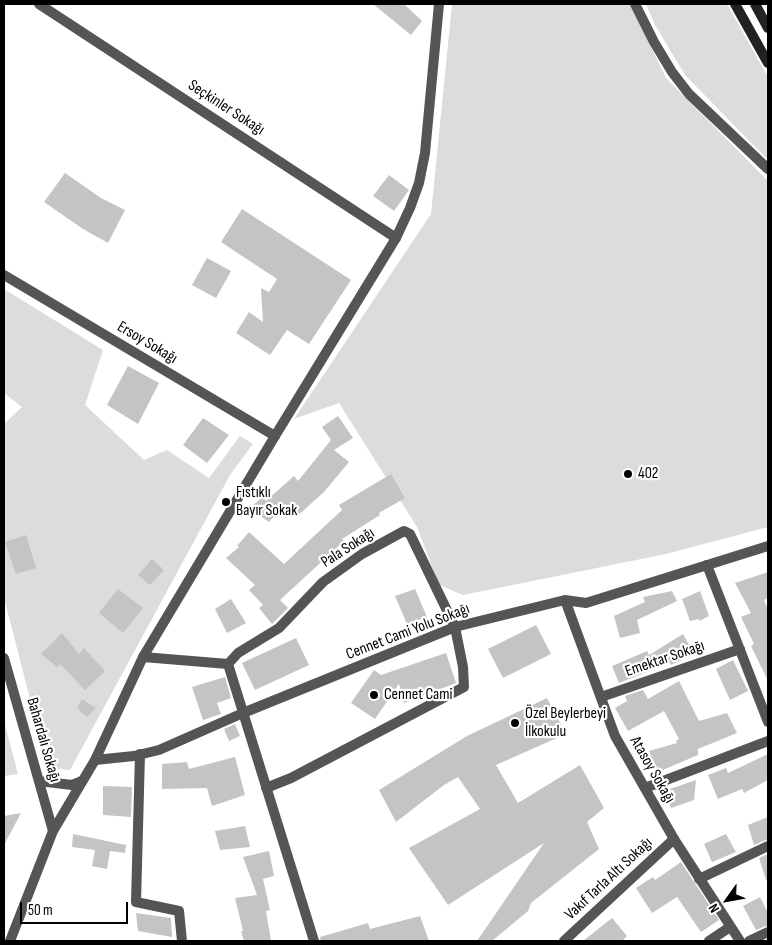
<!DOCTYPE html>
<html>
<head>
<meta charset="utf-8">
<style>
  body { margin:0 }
  #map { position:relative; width:772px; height:945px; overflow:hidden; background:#fff; font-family:"Sofia Sans Condensed",sans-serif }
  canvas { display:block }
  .frame { position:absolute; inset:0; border:5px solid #000; pointer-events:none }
  .north { position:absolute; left:702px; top:875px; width:50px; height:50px; -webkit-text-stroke:4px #fff; paint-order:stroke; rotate:238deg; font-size:14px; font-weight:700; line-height:20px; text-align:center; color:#000 }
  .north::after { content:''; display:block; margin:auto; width:18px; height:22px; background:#000; clip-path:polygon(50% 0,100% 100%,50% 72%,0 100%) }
  .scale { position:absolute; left:20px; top:902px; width:108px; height:22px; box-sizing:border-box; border:2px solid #000; border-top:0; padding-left:6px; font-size:15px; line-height:18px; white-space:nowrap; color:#000; -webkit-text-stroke:4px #fff; paint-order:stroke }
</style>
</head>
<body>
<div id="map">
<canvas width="772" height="945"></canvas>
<div class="frame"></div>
<div class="north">N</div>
<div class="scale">50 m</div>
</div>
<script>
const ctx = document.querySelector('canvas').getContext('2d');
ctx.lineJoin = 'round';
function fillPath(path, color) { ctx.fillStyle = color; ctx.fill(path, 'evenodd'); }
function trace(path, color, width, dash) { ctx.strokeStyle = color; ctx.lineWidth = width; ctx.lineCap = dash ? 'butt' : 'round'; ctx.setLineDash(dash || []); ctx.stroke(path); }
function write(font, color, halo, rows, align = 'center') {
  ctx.font = font + ' "Sofia Sans Condensed",sans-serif'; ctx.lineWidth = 4.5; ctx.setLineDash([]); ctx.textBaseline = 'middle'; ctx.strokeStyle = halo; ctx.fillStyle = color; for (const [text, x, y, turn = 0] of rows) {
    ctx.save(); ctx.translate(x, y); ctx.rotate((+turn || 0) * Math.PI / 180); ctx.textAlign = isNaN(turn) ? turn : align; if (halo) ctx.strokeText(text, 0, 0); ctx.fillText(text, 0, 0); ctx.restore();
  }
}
const green = new Path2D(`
  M452 4H630L666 78 768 181V527L666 554 463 595 439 585 417 527 339 403 294 419 431 214Z
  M646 4H727L768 77V160L685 75 655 25Z
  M4 289 103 350 85 405 144 460 167 450 209 478 240 436 253 444 230 475 70 770 48 768 4 598V424L22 407 4 393Z
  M4 721 18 774 4 776Z`);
const building = new Path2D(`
  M373 4H404L422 21 411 35Z
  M65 173 101 198 125 210 108 243 83 229 44 202Z
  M389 175 409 190 394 211 373 196Z
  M242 209 351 280 309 344 287 330 270 355 236 333 249 312 263 322 261 288 269 292 277 279 221 242Z
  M207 258 231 271 216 298 192 285Z
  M128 366 159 383 138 424 107 405Z
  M338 416 353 438 334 450 349 462 324 492 296 517 285 504 269 522 249 508 263 497 266 501 294 476 298 481 331 440 322 427Z
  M203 418 229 435 207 463 183 445Z
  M391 474 405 498 379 513 380 515 342 539 344 541 280 600 288 608 272 624 259 608 263 605 249 590 255 585 226 558 239 547 237 546 249 532 284 564 342 510 339 505Z
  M26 535 36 568 16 574 5 542Z
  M152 559 164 570 150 585 138 575Z
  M768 572V598L764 600 768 610V681L751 646 754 644 741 617 751 613 735 583Z
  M118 589 143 608 123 633 99 613Z
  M415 589 427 617 407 624 395 596Z
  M672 591 677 601 637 620 640 633 620 638 614 616 645 602 643 597Z
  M700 591 709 616 699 621V619L690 621 682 599Z
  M231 599 246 623 227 633 215 609Z
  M536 625 551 654 503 678 488 649Z
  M62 633 79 654 84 648 105 671 85 690 60 664 57 667 41 654Z
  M683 634 694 654 671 665 670 663 619 683 612 666 647 651 649 655Z
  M296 638 309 665 255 690 242 663Z
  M446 653 456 683 404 703 399 684 375 719 351 703 374 670 381 675Z
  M733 660 748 691 730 700 716 669Z
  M225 677 231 698 217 703 221 714 203 720 192 687Z
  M679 681 699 721 727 713 737 733 698 749V755L658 772 649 751 677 743 676 740 679 739 664 711 628 731 615 708 627 701 625 696 643 690 648 699Z
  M547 698 566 734 496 765 518 803 580 765 604 808 587 822 599 849 531 903 528 911 492 941H477L544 843 448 905 409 848 480 809 458 777 444 785 396 822 379 790 467 736Z
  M82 699 96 708 87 717 77 708Z
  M235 724 240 736 229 741 224 729Z
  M768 754V780L744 793 742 789 718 799 708 775 726 768 728 773Z
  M235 757 245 795 212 806 207 788 162 789V764L187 762 189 769Z
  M696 780 694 800 671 808 664 791Z
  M103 786 132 787 131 817 103 815Z
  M21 813 4 845V816Z
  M768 817V839L754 845 748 825Z
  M245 826 250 847 220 850 215 831Z
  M73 834 126 845 125 853 110 851 107 869 92 866 95 850 72 847Z
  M726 834 736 852 712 862 704 844Z
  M269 851 274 876 263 879 270 910 266 911 271 941H244L241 931H243L235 898 257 895 243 857Z
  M768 854V879L766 880 759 858Z
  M681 862 719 920 701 932 677 897 652 913 636 888 653 877 655 880Z
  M760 897 768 913V925L756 930 743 906Z
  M136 913 171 918 172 937 138 931Z
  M420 916 429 941H321L320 937 368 923 370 929Z
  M612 918 627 936 622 941H583Z`);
const minor = new Path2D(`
  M39 4 396 238
  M4 275 275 436
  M707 565 768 722
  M143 657 228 664 314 941
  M4 658 53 831
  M228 664 238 653 279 628 323 582 362 554 404 531 410 534 455 627 463 667 464 687 291 778 266 788
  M601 697 740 649
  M140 754 136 902 179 911 182 941
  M39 781 72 785 82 781
  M645 788 768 741
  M699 879 768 846
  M564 941 674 839
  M709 941 730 927
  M749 941 768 932`);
const tertiary = new Path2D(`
  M635 4 654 42 672 72 689 94 768 169
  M565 600 615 736 674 839 740 941
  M95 760 134 756 159 750 243 713 455 627 565 600 586 603 768 546
  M10 941 53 831 95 760 143 657 275 436 396 238 410 208 419 183 425 153 439 4`);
const secondary = new Path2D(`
  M735 4 768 63
  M755 4 768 28`);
const markers = [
  [628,474,5,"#000"],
  [226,502,5,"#000"],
  [374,695,5,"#000"],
  [515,723,5,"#000"]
];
const streetNames = [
  ["Seçkinler Sokağı",226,108,33],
  ["Ersoy Sokağı",147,343,31],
  ["Pala Sokağı",348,548,-33],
  ["Cennet Cami Yolu Sokağı",408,632,-21],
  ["Emektar Sokağı",665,659,-19],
  ["Bahardalı Sokağı",43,740,74],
  ["Atasoy Sokağı",652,770,60],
  ["Vakıf Tarla Altı Sokağı",609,879,-43]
];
const poiNames = [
  ["402",638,474],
  ["Fıstıklı",236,493],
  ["Bayır Sokak",236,511],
  ["Cennet Cami",384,695],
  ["Özel Beylerbeyi",525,714],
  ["İlkokulu",525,732]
];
fillPath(green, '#dcdcdc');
fillPath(building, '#c4c4c4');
trace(minor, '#555', 10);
trace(tertiary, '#555', 10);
trace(secondary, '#222', 10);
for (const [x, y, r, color] of markers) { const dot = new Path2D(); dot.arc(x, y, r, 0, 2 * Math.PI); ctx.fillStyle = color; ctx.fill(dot); trace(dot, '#fff', 2); }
write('16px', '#000', '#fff', streetNames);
write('16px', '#000', '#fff', poiNames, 'left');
</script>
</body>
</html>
